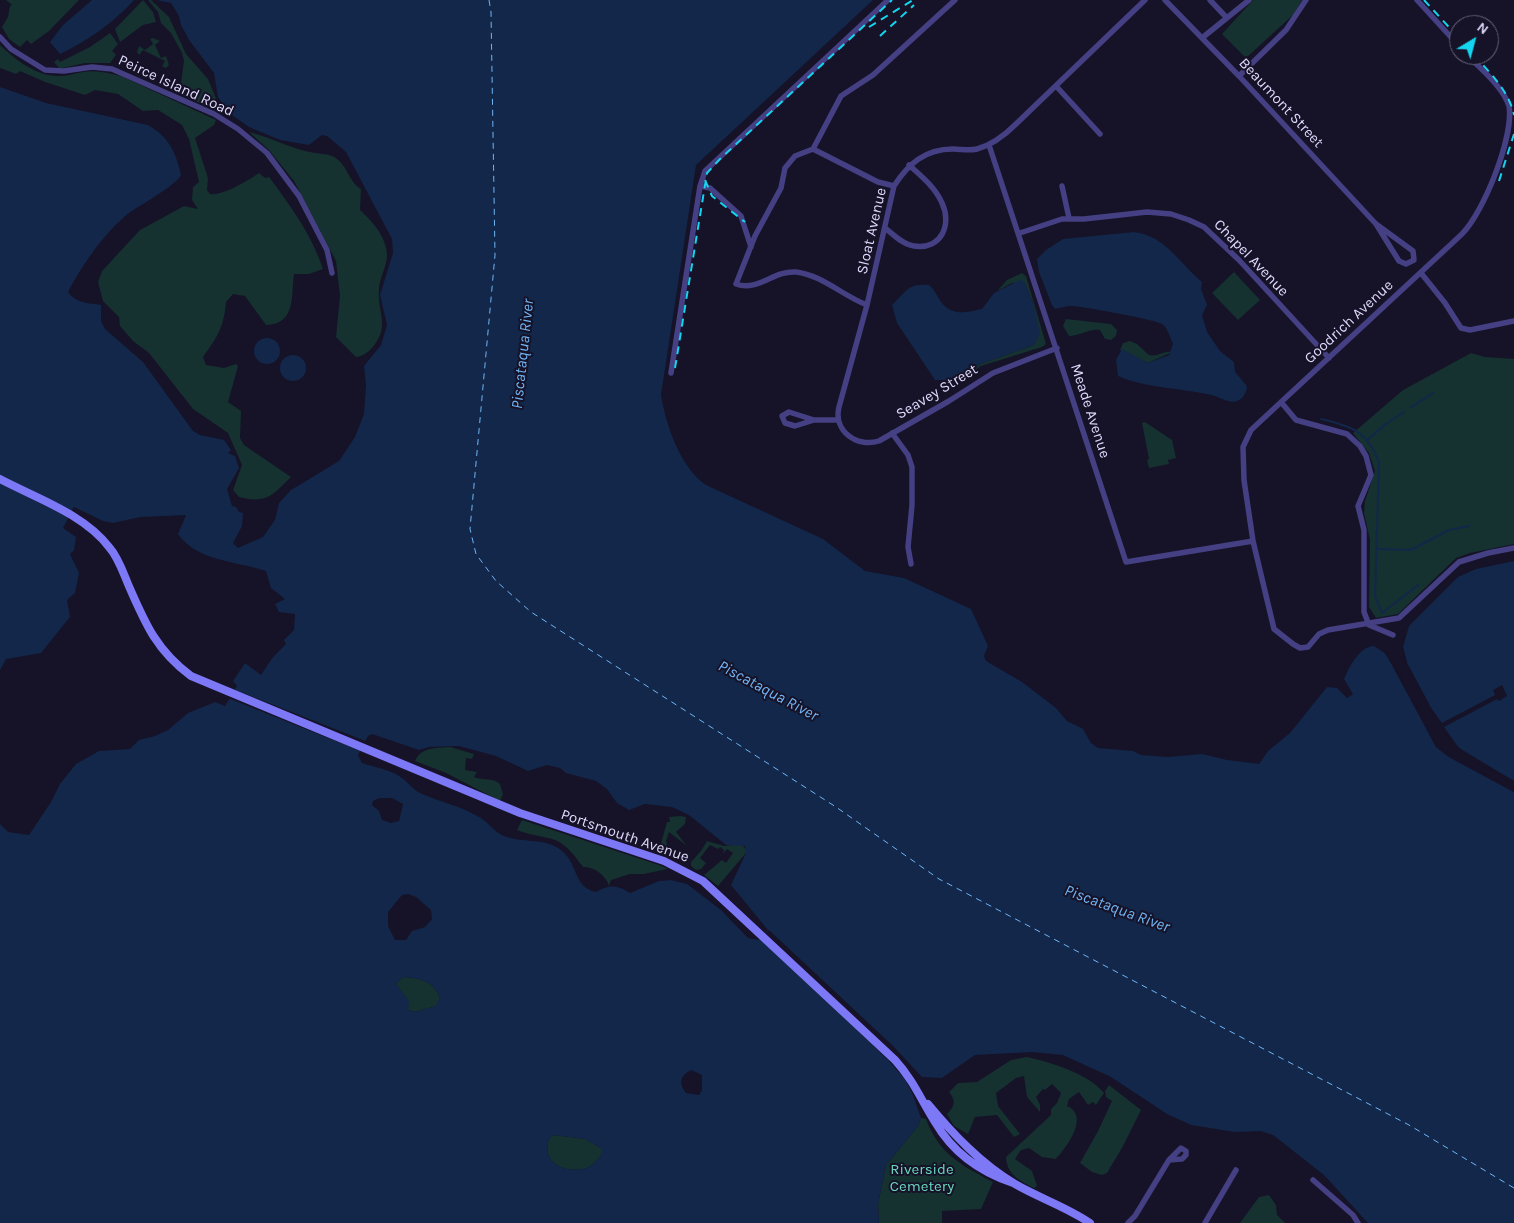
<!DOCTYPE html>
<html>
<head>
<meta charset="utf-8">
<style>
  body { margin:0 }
  #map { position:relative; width:1514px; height:1223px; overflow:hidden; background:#161227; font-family:Karla,sans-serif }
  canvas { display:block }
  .north { position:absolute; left:1449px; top:15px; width:50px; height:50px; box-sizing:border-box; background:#161227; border:1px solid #66627c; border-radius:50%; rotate:37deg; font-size:14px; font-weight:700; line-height:20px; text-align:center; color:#dfdafc }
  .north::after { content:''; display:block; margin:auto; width:18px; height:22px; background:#14d5ef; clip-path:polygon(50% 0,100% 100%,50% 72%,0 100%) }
</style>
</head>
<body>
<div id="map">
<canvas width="1514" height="1223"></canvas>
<div class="north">N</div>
</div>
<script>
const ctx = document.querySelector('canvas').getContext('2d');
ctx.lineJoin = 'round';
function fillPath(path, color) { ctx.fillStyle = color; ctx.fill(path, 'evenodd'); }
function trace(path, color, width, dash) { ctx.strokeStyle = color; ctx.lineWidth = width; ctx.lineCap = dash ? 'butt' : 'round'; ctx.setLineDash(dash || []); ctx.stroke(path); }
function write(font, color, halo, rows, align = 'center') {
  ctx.font = font + ' Karla,sans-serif'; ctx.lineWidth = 4; ctx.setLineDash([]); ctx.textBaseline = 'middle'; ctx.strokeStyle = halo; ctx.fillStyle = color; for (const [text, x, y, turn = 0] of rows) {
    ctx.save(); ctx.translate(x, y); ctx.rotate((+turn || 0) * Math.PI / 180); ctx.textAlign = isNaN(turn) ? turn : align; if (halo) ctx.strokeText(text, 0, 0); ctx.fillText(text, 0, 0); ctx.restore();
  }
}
const green = new Path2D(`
  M6 0H79L49 31 31 44 27 40 20 47 9 39 2 27 8 17 10 6 12 5Z
  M143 0 153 12 156 22 143 25 120 42 115 29Z
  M148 0H151L169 17 186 54 208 79 222 113 175 92V81L181 83 184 61 182 53 171 33 161 23 158 12Z
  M1253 0H1302L1293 15 1246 58 1222 34Z
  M110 33 118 44 112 51 116 55 110 63H85L63 68H59L54 62 58 59 60 62 90 47Z
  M153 38 160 41 155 45 161 58 166 56 169 65 166 68 162 66 165 61 143 50 139 55 137 52 139 46 145 50 153 44 150 39Z
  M0 45C16 60 37 77 60 76 68 76 75 73 83 72 97 70 108 73 121 76L216 120 214 125 195 138 208 178 207 190 210 194C223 196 249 180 259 173L265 178 269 177C290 205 312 235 323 269L309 274H294C291 297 296 324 266 325L245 296 233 294 226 302C224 327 218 336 203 357L206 365 224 368 236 364 238 366 228 402 241 411 240 438 244 445 291 477C272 496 266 504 239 497L233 490 242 465 228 433 193 409 149 353 133 341 120 326 119 317 103 301 98 282 102 271 140 230 184 206 198 209 192 200 193 187 199 182 189 139 182 125 158 110 143 111 118 94 95 90 85 95 45 82 20 71 16 74 0 68Z
  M249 132C273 138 291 149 315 153 323 154 331 154 337 159 348 167 349 182 361 189L360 210C371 220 383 233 386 248 390 263 380 274 379 289 377 313 391 326 372 348 367 353 363 356 356 357L336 337 340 296 336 261 294 181 269 150Z
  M1234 272 1260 300 1238 320 1212 293Z
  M1022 273 1026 276 1046 344 1042 347 981 366 965 377 954 380 980 364 1034 345 1033 303 1024 282 1012 283 997 291 1007 280Z
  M1066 319 1111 324 1117 330 1116 336 1111 340 1105 339 1100 330C1091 328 1079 336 1069 336L1063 326Z
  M1130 341 1137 344 1149 355C1158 357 1164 350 1172 352L1148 363 1120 350 1123 343Z
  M1471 353 1485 357 1514 359V544L1470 553 1456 558 1398 614 1376 618 1369 607 1370 540 1364 513 1365 501 1375 471 1369 453 1353 433 1403 390Z
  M1145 422 1172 440 1176 458 1168 460 1169 464 1149 468 1147 460 1149 459 1142 423Z
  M450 747 474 754 472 759 466 758 465 770 477 772 474 777C484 781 492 777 500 784L503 794 500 801 446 773 415 761C421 747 436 748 450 747Z
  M680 816 686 817 685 824 676 832 687 846 669 832 666 841 669 852 666 855 658 854 667 822H670L669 817Z
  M522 820 662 866 668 869 644 874H630L611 880 609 886C606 875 593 866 583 867 557 830 553 843 517 830Z
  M707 841 724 846 741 844 746 849V853L718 886 704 875 722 860 726 863 733 853 727 849 723 854 724 850 720 847 718 849 710 845 700 858 706 863 701 869 696 870 691 866V862L701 851Z
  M403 977C420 978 434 981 440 998L436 1006 415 1012 408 1010V1001L396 984Z
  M1027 1057C1050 1062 1089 1074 1104 1093L1096 1105 1093 1102 1088 1105 1079 1092 1069 1099 1067 1106C1090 1116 1067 1147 1056 1159L1042 1157 1029 1148 1021 1150 1015 1159 1032 1171 1037 1186 1034 1188C1020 1181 1007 1175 1006 1157L1051 1115V1109L1057 1103 1061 1093 1052 1084 1045 1090 1043 1089 1036 1097 1040 1105V1112L1027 1097 1024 1076 1016 1078 996 1093 998 1106 1020 1134 1014 1137 997 1115 975 1117 968 1134 954 1126 947 1114C955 1106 956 1101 949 1092L958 1083 977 1082 1011 1060Z
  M1109 1085 1141 1110 1122 1148 1107 1173 1102 1175 1092 1172 1080 1163 1098 1131 1112 1101 1106 1097 1105 1091Z
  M921 1118 926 1119C939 1154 961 1165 993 1182L981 1209 942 1211V1223H879L878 1204 886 1165 918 1126Z
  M554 1135 585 1139 601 1148V1155C597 1161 591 1168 583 1169 563 1173 539 1161 550 1137Z
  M1269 1195 1276 1205 1277 1215 1285 1223H1240L1259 1197Z`);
const water = new Path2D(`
  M92 0H134C112 24 89 40 60 54L50 42 63 25Z
  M157 0H873L696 165 661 395C666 425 680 467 706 485L823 539 865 571 904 578 971 609 988 646 984 656 986 661 1022 682 1056 708 1067 721 1083 729 1091 743 1098 748 1133 751 1141 755 1168 757 1202 754 1227 760 1259 764 1268 751 1290 733 1327 687 1337 688 1347 698 1353 694 1344 679C1349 667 1360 646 1374 646L1386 654 1436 747 1449 757 1514 792V1223H1368L1324 1175 1273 1135 1261 1131 1235 1132 1191 1125 1167 1114 1111 1077 1063 1055 1032 1052 975 1055 942 1078 922 1077 913 1095 921 1118 918 1126 886 1165 878 1204 879 1223H0V824L8 832 29 835 51 802 60 784 76 764 99 751 130 749 139 740 155 736 168 730 188 713 215 702 225 706 237 686 233 681 245 663 261 675 273 657 286 644 284 640 294 630 295 614 279 612 275 604 285 599 271 588 266 571C237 561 198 562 178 534L186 515 140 517 113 523 103 521 74 507 63 528 76 537 74 550 70 554 79 573 75 593 67 600 70 617 41 653 6 659 0 670V87L46 103 148 125C169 137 176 152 181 175 175 186 142 204 129 213 105 232 82 265 68 292 76 303 88 303 101 305V321L105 329 143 362 193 431 200 435 224 440 231 450 228 453 235 456 239 468 227 489 232 506 236 507 239 512 243 513 242 526 233 543 238 548 263 537 275 520 279 503 291 490 339 461 355 437 364 414 366 385 364 366 381 345 387 325 380 295 393 253 392 239 346 152 327 136 322 135 309 145 280 140 249 127 229 113 218 97 214 73 189 40 181 25 179 16 171 3ZM372 734 419 750 429 747 459 746 496 756 528 771 547 765 560 768 566 773 596 781 607 789 617 803 629 810 645 804 672 807 689 815 726 845 745 846 746 853 731 885 768 930 759 940 748 938 721 910 687 884 671 880 659 881 630 893C617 885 610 884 596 892 571 886 580 862 558 848 541 837 517 844 500 834 492 829 487 821 479 817 461 806 441 802 422 794 413 790 409 783 402 778 392 770 374 767 362 763L358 755 368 736ZM379 798H392L403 804 399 821 391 823 382 820 379 811 372 805 373 801ZM408 894 416 897 431 910 432 919 425 927 412 931 406 940H395L388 926V912L402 895ZM403 977C420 978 434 981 440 998L436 1006 415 1012 408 1010 409 1001 396 984ZM691 1070 702 1075V1090L699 1095 686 1093C678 1083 680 1076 691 1070ZM554 1135 585 1139 601 1148V1155C597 1161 591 1168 583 1169 562 1173 539 1160 550 1137Z
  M1134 232C1166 236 1179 263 1202 282L1201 289 1207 305 1202 315 1207 332 1220 351 1234 362 1235 372 1247 386C1247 392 1243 399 1237 401 1229 404 1218 396 1211 395 1182 388 1144 388 1118 376L1116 360 1122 349 1148 363 1169 355 1173 344C1170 338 1168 328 1162 324 1157 320 1080 306 1071 306 1066 306 1060 308 1055 309L1052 305 1039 272 1037 259 1046 250 1063 239Z
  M1020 280 1024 282 1033 303 1040 334 1034 345 980 364 954 380H935L897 323 892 305C906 292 907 283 929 285 935 290 937 296 941 302 953 317 967 312 982 309L994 293Z
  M254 351a13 13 0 1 1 26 0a13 13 0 1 1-26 0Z
  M280 368a13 13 0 1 1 26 0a13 13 0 1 1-26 0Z
  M1514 561V781L1475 759 1455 745 1431 708 1407 663 1403 647 1409 626 1458 577 1476 569Z`);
const pier = new Path2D(`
  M1401 647H1403L1407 663 1431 708 1442 723 1495 695 1493 690 1502 685 1507 696 1499 701 1497 699 1444 727 1459 748 1514 781V784L1473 761 1454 746 1428 709 1405 664Z
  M1387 651 1438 745 1450 754 1514 789V792L1449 757 1436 747 1397 672 1384 652Z
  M233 689 368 742 363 752 228 698Z
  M769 930 892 1045 922 1077 913 1095 906 1081 889 1061 761 938Z`);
const stream = new Path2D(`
  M1410 408 1433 393
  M1321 419C1351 426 1368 431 1379 463L1375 596 1382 613 1418 585
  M1367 440 1387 423 1404 412
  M1378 549 1411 550 1449 530 1469 526`);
const ferry = new Path2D(`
  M489 0 491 12 495 255 470 529 476 554 496 581 531 612 836 807 939 879 1409 1125 1514 1188`);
const street = new Path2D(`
  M1165 0 1239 76 1376 224 1413 251 1414 260 1406 264 1399 261 1376 224
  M1210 0 1226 17
  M1417 0 1459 46
  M0 37 11 49 45 70 64 71 92 67 112 69 214 114 238 129 267 153 299 196 327 250 332 273
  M1202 38 1249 0
  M1467 55C1481 69 1503 87 1509 106 1514 136 1484 212 1462 234L1251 430 1243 447 1244 480 1253 541 1274 629 1293 644 1300 648 1308 647 1319 634 1328 630 1399 618 1459 562 1488 553 1514 548
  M1239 76 1286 30 1306 0
  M1056 86 1100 134
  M989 145 1126 562 1253 541
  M813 149 878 182 894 186
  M700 186 710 188 741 216 751 247
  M1062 186 1069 218
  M885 228C893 234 903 245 914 246 942 250 952 224 942 203 935 187 921 176 909 165
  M1020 233 1062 219H1084L1147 212 1171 214 1189 220 1204 227 1239 260 1329 358
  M1421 273 1445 303 1461 328 1470 330 1514 321
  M867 305C843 296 822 275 796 272 774 270 758 292 736 284L755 236 781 188 785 168 795 156 813 149 841 96 873 75 955 0
  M1057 348 993 373 949 401 879 441C857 448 833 431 839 407L867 305 894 186C908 164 925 149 953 149 961 149 969 151 977 149 992 145 1005 135 1016 124L1145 0
  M671 373 700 186 705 171 888 0
  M1281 402 1296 420 1347 434 1360 446 1366 456 1371 475 1358 506 1364 530V612L1369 625 1393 635
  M814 420 795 426 785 423 782 416 789 412 814 420H838
  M892 433 908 455 912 467V505L908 547 911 564
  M1313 1180 1353 1215 1358 1223
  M1128 1223 1135 1216 1169 1160 1181 1148 1186 1151V1155L1182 1159 1169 1160
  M1205 1223 1236 1170`);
const secondary = new Path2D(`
  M0 479C36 498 84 514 109 547 118 557 123 572 128 584 145 623 156 650 191 676L520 813 664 861 703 881 895 1060C914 1081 921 1100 935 1122 953 1153 980 1172 1013 1183
  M928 1104C953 1134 981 1164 1015 1184 1039 1198 1067 1207 1090 1223`);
const rail = new Path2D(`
  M1424 0 1459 38
  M869 27 913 0
  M880 36 914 5
  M1474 55C1490 73 1509 91 1514 115
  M705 180 712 196 745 222
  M1499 181 1514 134
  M675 368 707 173 720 159 892 0`);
const streetNames = [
  ["Peirce Island Road",176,86,25],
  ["Beaumont Street",1281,103,47],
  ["Sloat Avenue",872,231,-77],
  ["Chapel Avenue",1251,258,46],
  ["Goodrich Avenue",1349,322,-43],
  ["Seavey Street",937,392,-31],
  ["Meade Avenue",1090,411,72],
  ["Portsmouth Avenue",625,836,19]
];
const parkNames = [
  ["Riverside",922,1170],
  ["Cemetery",922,1187]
];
const waterNames = [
  ["Piscataqua River",523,354,-84],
  ["Piscataqua River",768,691,28],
  ["Piscataqua River",1117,909,20]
];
fillPath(green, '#153130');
fillPath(water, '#12274a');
fillPath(pier, '#161227');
trace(stream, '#12274a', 2);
trace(ferry, '#70b5f5', 1, [6, 5]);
trace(street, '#444083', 5.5);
trace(secondary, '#7d78f6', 8);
trace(rail, '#14d5ef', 2, [8, 6]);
write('15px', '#dfdafc', '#161227', streetNames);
write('15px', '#6ad8bf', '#161227', parkNames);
write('italic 16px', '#70b5f5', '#161227', waterNames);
</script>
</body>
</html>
